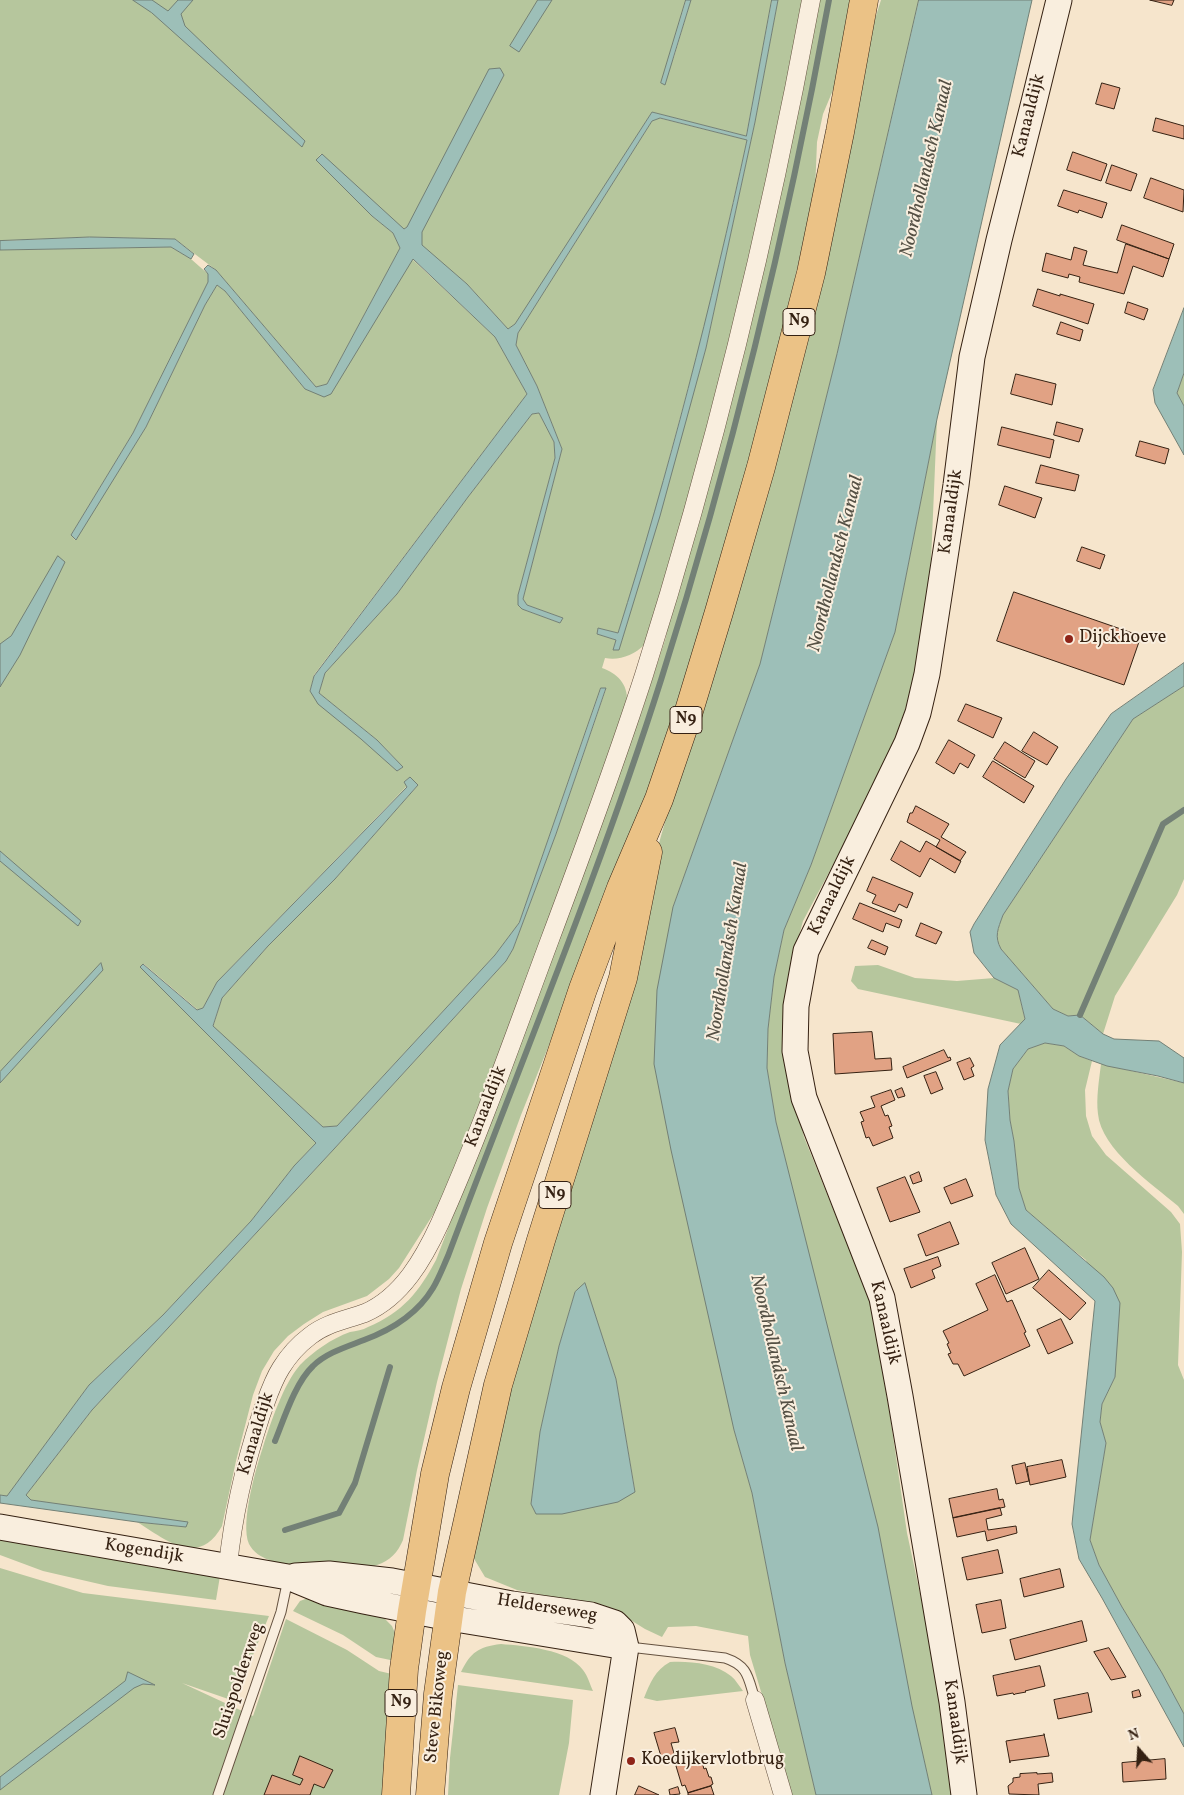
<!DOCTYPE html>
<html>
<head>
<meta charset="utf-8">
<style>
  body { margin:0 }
  #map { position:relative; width:1184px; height:1795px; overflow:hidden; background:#f6e5cc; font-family:Vollkorn,serif }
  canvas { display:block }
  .north { position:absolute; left:1114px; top:1725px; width:50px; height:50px; -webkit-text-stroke:4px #f9eede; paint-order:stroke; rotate:341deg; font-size:14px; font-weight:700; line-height:20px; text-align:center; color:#352112 }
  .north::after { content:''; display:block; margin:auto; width:18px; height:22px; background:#352112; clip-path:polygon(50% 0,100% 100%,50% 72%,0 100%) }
</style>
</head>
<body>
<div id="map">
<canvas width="1184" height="1795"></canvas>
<div class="north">N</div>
</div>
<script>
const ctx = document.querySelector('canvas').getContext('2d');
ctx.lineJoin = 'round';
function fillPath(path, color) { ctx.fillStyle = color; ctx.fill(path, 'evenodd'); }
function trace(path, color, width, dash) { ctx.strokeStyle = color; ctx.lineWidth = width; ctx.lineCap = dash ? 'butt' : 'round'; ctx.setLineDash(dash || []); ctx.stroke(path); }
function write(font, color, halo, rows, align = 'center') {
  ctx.font = font + ' Vollkorn,serif'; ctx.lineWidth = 4; ctx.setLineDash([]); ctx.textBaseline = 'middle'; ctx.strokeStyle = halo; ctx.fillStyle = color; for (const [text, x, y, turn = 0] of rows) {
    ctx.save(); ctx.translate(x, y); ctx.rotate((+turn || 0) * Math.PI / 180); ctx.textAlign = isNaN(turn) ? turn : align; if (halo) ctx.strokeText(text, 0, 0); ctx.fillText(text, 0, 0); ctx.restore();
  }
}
const green = new Path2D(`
  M0 0H686L662 83 674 57 691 0H772L746 136 652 112 515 325 508 329 467 284 422 246V232L407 227 403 230 321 154 316 160 372 216 393 233 400 248 327 384 316 387 216 270 175 239 90 237 0 241Z
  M778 0H804L764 202 729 350 682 527 644 645C634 655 619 661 605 658L602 668C617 673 628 684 627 701L573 860 469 1135 436 1210 399 1268 389 1279 367 1296 323 1312 304 1324 288 1336 274 1351 262 1371 253 1395 236 1461 222 1526C199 1568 166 1540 137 1522L186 1527 31 1500 26 1495 92 1410 334 1149 506 961 513 949 556 834 606 689 601 688 519 923 495 955 337 1126 323 1127 213 1027 222 998 268 946 335 879 418 785 410 777 404 782 407 786 217 982 203 1008 198 1010 144 964 140 967 316 1143 294 1166 251 1221 163 1315 89 1385 7 1497 0 1495V250L171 247 191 259 208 274V282L133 433 71 535 75 540 146 427 205 305 217 285 225 291 305 389 331 393 412 259 495 337 527 394 314 675 310 691 397 771 403 767 377 740 319 693 325 673 397 594 468 497 532 414 539 413 554 442 555 458 518 595V604L522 609 560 623 563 618 527 605 523 599 562 449 537 386 516 345 518 333 652 121 659 118 747 140 708 314 647 541 618 633 598 628 597 634 616 640 613 650H619L706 348 755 122Z
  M819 0H852L838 78 823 114 817 142 815 192 770 386 699 635 646 797 615 880 521 1115 487 1208 461 1289 437 1382 417 1470 403 1540C398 1552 390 1561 377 1565 357 1572 289 1568 269 1560 261 1557 253 1552 249 1544 240 1523 256 1468 263 1447 270 1424 284 1383 300 1365 314 1351 331 1339 350 1332 356 1331 363 1330 368 1327 403 1312 419 1292 436 1260L519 1045 636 721 641 714 666 637 667 626Z
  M881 0H919L837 354 760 664 673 907 734 1430 752 1493 785 1663 816 1795H792L750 1655 748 1636 696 1626 668 1627 662 1637 645 1629 613 1609 517 1590 485 1577 473 1557 499 1405 667 815 735 600 868 41ZM585 1284 616 1379 635 1491 531 1505 540 1432 559 1346 575 1292Z
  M1184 373V406L1177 393Z
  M937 419 930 586 915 680 887 764 803 921 792 962 790 1079 804 1137 871 1303 891 1422 907 1533 924 1612 945 1725 954 1795H932L776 1122 767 1068 768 1029 774 977 784 930 811 865 895 632Z
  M1184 686V879L1177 895 1115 996 1103 1034 1080 1015 1068 1016 1053 1009 1001 949C994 936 998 929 1003 915L1133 719Z
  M878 965 915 978 957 981 994 978 1018 990 1025 1020 1021 1024 858 989 851 981 855 966Z
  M1045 1043 1064 1046 1079 1056 1092 1061 1085 1090 1086 1116 1092 1136 1106 1155 1171 1212 1180 1224 1182 1252 1178 1365 1184 1380V1714L1162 1673 1122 1607 1099 1565 1090 1540 1106 1443 1100 1422 1102 1404 1115 1377 1086 1260 1063 1242 1026 1210 1019 1188 1014 1141 1010 1120 1008 1091 1013 1069 1028 1049Z
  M1101 1064 1184 1083V1214L1178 1206C1152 1184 1101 1149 1098 1114 1096 1098 1099 1081 1101 1064Z
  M0 1539 220 1576 216 1600 108 1586 43 1571 0 1555Z
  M0 1568 83 1593 269 1616 234 1701 182 1683 253 1716 286 1619 347 1650 379 1671 396 1675 388 1795H0Z
  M308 1598 374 1611 385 1619 392 1626 400 1645V1662L376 1657 343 1635 293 1611 300 1601Z
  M501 1644C525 1646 568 1649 583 1670 588 1676 590 1685 593 1691L461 1672C471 1652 478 1647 501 1644Z
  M670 1662C689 1661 715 1663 731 1676 736 1680 739 1686 743 1691L657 1701 644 1698C650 1683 655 1670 670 1662Z
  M458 1685 573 1700 569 1743 559 1795H448L450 1758Z`);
const water = new Path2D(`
  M133 0H152L168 11 178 0H193L181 14 185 26 305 141 302 147 152 13Z
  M538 0H552L519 52 510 46Z
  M686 0H691L665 85 661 83Z
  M772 0H778L755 122 706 348 660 516 619 650H613L616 640 597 634 598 628 618 633C669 471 711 307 747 140L660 118 652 121 518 333 516 345 537 386 562 449 523 599 527 605 563 618 560 623 522 609 518 605V595L555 458 554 442 539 413 532 414 468 497 397 594 325 673 319 693 377 740 403 767 397 771 361 739 318 704 310 691 314 676 527 394 495 337 413 259 331 394 324 397 305 389 225 291 217 285 205 305 146 427 76 540 71 535 133 433 208 282V274L204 269 208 265 216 270 316 387 327 384 400 248 393 233 372 216 316 160 322 154 404 229 407 227 489 69 500 68 504 75 422 232V245L467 284 508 329 515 324 652 112 746 136Z
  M919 0H1032L937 419 895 632 811 865 784 930 774 977 768 1029 767 1068 776 1122 878 1527 912 1706 932 1795H816L785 1663 752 1493 734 1430 671 1150 654 1064 657 990 673 907 760 664 837 354Z
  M90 237 175 239 194 254 191 259 171 247 0 250V241Z
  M1184 308V373L1177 393 1184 406V455L1155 403 1153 390Z
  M58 556 65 562 20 655 0 687V644L11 636Z
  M1184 663V686L1133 719 1003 915C998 929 994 936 1001 949L1053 1009 1068 1016 1080 1015 1103 1034 1114 1039 1159 1041 1184 1058V1083L1158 1076 1107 1066 1079 1056 1064 1046 1045 1043 1028 1049 1013 1069 1008 1091 1010 1120 1014 1141 1019 1188 1026 1210 1104 1277 1113 1288 1120 1303 1115 1377 1102 1404 1100 1422 1106 1443 1090 1540 1099 1565 1122 1607 1162 1673 1184 1714V1747L1102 1598 1079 1559 1072 1524 1095 1301 1011 1224 996 1195 985 1140 988 1089 1000 1045 1025 1019 1018 990 994 978 974 953 970 932 974 924 1066 779 1111 714Z
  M601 688H606L556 834 513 949 506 961 334 1149 92 1410 26 1495 31 1500 188 1522 186 1527 137 1522 0 1503V1495L7 1496 89 1385 163 1315 251 1221 294 1166 316 1143 140 967 143 964 197 1010 203 1008 217 982 407 787 404 782 410 777 418 785 335 879 268 946 222 998 213 1026 323 1127 337 1126 495 955 519 923Z
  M0 851 81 921 78 926 0 861Z
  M101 963 103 970 0 1083V1072Z
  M585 1283 616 1379 635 1492 618 1502 562 1514H536L531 1504 540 1432 559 1346 575 1292Z
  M128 1672 155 1685 143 1684 134 1688 0 1790V1777L125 1681Z`);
const stream = new Path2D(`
  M1080 1015 1163 824 1184 810
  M275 1441C284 1419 295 1383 313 1366 326 1353 346 1347 364 1340 391 1330 418 1313 433 1288 439 1278 443 1267 448 1256 520 1064 599 875 661 680 732 457 787 230 829 0
  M285 1530 339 1513 355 1483 390 1367`);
const building = new Path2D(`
  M1150 0H1174L1172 5Z
  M1102 83 1120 88 1114 109 1096 104Z
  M1156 118 1184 126V139L1153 131Z
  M1073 152 1107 164 1101 181 1067 170Z
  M1112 165 1137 174 1131 191 1106 183Z
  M1151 178 1184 190 1183 212 1144 198Z
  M1064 190 1107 203 1102 218 1079 210 1078 213 1058 206Z
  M1122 225 1174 244 1169 259 1117 240Z
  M1126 244 1169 259 1163 277 1133 266 1124 294 1079 282 1080 277 1069 274 1068 278 1042 271 1046 253 1071 260 1074 247 1087 251 1083 265 1117 273Z
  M1038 289 1060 296V294L1094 304 1088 324 1033 306Z
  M1128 302 1148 309 1144 320 1125 313Z
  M1061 322 1083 330 1080 341 1057 334Z
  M1016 374 1056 384 1052 405 1011 394Z
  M1057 422 1083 429 1079 442 1054 435Z
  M1002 427 1054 440 1050 458 998 445Z
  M1140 441 1169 449 1165 464 1136 456Z
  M1041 465 1079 475 1075 491 1036 483Z
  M1005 486 1042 498 1035 518 999 505Z
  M1082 547 1105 555 1100 569 1077 561Z
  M1014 592 1141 636 1124 685 997 641Z
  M966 704 1002 718 993 738 958 721Z
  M1034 732 1058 747 1047 765 1022 751Z
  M949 740 975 755 968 768 960 763 954 774 936 763Z
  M1005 742 1035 761 1025 778 994 759Z
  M993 761 1034 786 1024 803 983 777Z
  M916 806 949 824 941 837 966 852 960 861 936 847 940 840 907 822 910 813H912Z
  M901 841 920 852 926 841 961 861 955 873 930 858 920 877 891 860Z
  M873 877 913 893 907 908 899 904 895 912 872 903 876 895 867 891Z
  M860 903 902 920 899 928 886 923 883 932 853 919Z
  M921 923 942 932 936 944 916 936Z
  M872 940 888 947 885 955 868 948Z
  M872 1032 875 1059 891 1058 892 1070 835 1074 833 1034Z
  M944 1050 948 1058 950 1057 951 1060 907 1078 903 1067Z
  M970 1058 974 1066 971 1068 974 1076 964 1080 957 1063Z
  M936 1072 943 1089 931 1094 924 1076Z
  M902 1088 905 1096 898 1098 895 1091Z
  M891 1090 895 1100 881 1106 885 1116 888 1115 892 1126 889 1127 893 1138 873 1146 869 1137 866 1138 861 1122 864 1121 860 1112 875 1107 871 1097Z
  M919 1172 922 1181 913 1184 910 1176Z
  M905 1177 920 1212 890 1222 877 1188Z
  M966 1179 973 1196 951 1204 944 1188Z
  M950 1222 959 1244 926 1256 918 1235Z
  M1025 1248 1039 1279 1006 1294 992 1263Z
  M938 1257 941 1266 932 1270 935 1278 911 1288 904 1269Z
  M1049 1270 1086 1303 1070 1320 1033 1288Z
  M995 1275 1007 1302 1012 1300 1026 1332 1024 1333 1030 1346 964 1376 958 1364H953L948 1354 951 1353 947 1344 949 1343 943 1331 988 1310 976 1284Z
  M1061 1319 1073 1343 1048 1354 1037 1330Z
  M1062 1460 1066 1477 1030 1485 1027 1467Z
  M1025 1463 1029 1481 1016 1484 1012 1466Z
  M997 1489 999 1500 1003 1499 1005 1507 953 1518 949 1499Z
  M1000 1508 1002 1515 986 1519 988 1530 1016 1526 1017 1533 987 1541 985 1531 957 1537 953 1518Z
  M998 1550 1003 1573 967 1580 962 1558Z
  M1060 1569 1064 1587 1024 1597 1020 1579Z
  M1001 1600 1006 1628 982 1633 976 1605Z
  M1082 1621 1087 1641 1015 1660 1010 1640Z
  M1109 1648 1126 1677 1111 1680 1094 1652Z
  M1040 1666 1045 1686 1025 1691 1026 1692 1015 1694 1014 1695 1013 1693 997 1696 993 1676Z
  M1139 1690 1141 1696 1133 1698 1132 1692Z
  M1088 1693 1092 1712 1058 1719 1054 1700Z
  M675 1728 679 1742 671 1743 676 1760 663 1763 654 1733Z
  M1044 1734 1049 1756 1010 1761V1763L1006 1741 1044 1735Z
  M300 1756 333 1770 324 1788 314 1784 310 1795H264L272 1775 300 1785 303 1779 293 1775Z
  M701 1759 704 1769 706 1768 709 1777H711L713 1784 711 1785V1786L688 1793 685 1785 682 1786 676 1766Z
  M1165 1759 1166 1779 1123 1782 1122 1763Z
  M1037 1773V1774L1052 1773 1053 1782 1038 1784 1039 1795 1009 1794 1008 1786 1013 1782V1778L1020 1777V1774Z
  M639 1786 659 1795H635Z
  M711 1786 714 1795H688V1793Z
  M678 1787 680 1794 670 1795 669 1790Z`);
const lane = new Path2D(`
  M629 1647 725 1658C749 1666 748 1678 755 1700
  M218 1795 281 1612 288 1579`);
const street = new Path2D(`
  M228 1566C233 1515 245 1464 261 1415 267 1399 272 1382 281 1368 289 1355 298 1345 310 1336 326 1323 346 1320 365 1313 402 1297 424 1258 440 1223 481 1131 514 1036 549 942 582 854 615 765 644 675 714 454 769 228 811 0
  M755 1700 783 1795`);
const secondary = new Path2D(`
  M0 1527 288 1577 327 1593 364 1601 449 1618 626 1647
  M295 1576 329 1574 392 1581 512 1604 591 1615 615 1623 622 1630 626 1647 603 1795
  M964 1795 952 1702 900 1396 882 1298 804 1098 795 1051 796 1006 806 951 907 743 918 713 927 674 956 485 972 357 999 240 1034 102 1059 0`);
const primary = new Path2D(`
  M396 1795 404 1669 412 1611 435 1474 456 1388 498 1243 583 989 621 888 659 799 688 714 719 612 761 467 811 273 840 132 864 0
  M430 1795 438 1694 452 1592 498 1385 541 1240 623 978 648 852`);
const markers = [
  [1069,639,5,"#8f2418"],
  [631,1761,5,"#8f2418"]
];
const shields = [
  [799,322,32],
  [686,720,32],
  [555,1195,32],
  [401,1703,32]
];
const shieldNames = [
  ["N9",799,322],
  ["N9",686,720],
  ["N9",555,1195],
  ["N9",401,1703]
];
const streetNames = [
  ["Kanaaldijk",1030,116,-76],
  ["Kanaaldijk",952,512,-82],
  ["Kanaaldijk",833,896,-64],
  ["Kanaaldijk",487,1107,-69],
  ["Kanaaldijk",884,1323,77],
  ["Kanaaldijk",257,1434,-73],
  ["Kogendijk",144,1552,9],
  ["Helderseweg",547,1609,9],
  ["Sluispolderweg",240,1681,-71],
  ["Steve Bikoweg",438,1707,-84],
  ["Kanaaldijk",954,1722,82]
];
const poiNames = [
  ["Dijckhoeve",1079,639],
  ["Koedijkervlotbrug",641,1761]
];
const waterNames = [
  ["Noordhollandsch Kanaal",928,169,-77],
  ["Noordhollandsch Kanaal",837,564,-76],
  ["Noordhollandsch Kanaal",729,952,-81],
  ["Noordhollandsch Kanaal",775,1363,77]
];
fillPath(green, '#b6c69d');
fillPath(water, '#9dbfb8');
trace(water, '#738076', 1);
trace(stream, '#738076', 6);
fillPath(building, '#e1a284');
trace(building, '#352112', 1);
trace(lane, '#655240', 11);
trace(street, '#655240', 19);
trace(secondary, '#352112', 27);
trace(primary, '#352112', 29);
trace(lane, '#f9eede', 9);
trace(street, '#f9eede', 18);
trace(secondary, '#f9eede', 25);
trace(primary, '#ebc286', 28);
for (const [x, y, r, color] of markers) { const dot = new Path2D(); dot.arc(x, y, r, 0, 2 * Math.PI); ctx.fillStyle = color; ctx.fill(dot); trace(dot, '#f9eede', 2); }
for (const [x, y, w] of shields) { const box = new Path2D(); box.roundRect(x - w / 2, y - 13.5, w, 27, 4); ctx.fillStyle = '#f9eede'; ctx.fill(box); trace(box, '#352112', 1); }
write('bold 16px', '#352112', null, shieldNames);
write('18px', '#352112', '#f9eede', streetNames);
write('18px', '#352112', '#f9eede', poiNames, 'left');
write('italic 19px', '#545044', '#f9eede', waterNames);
</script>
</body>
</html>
